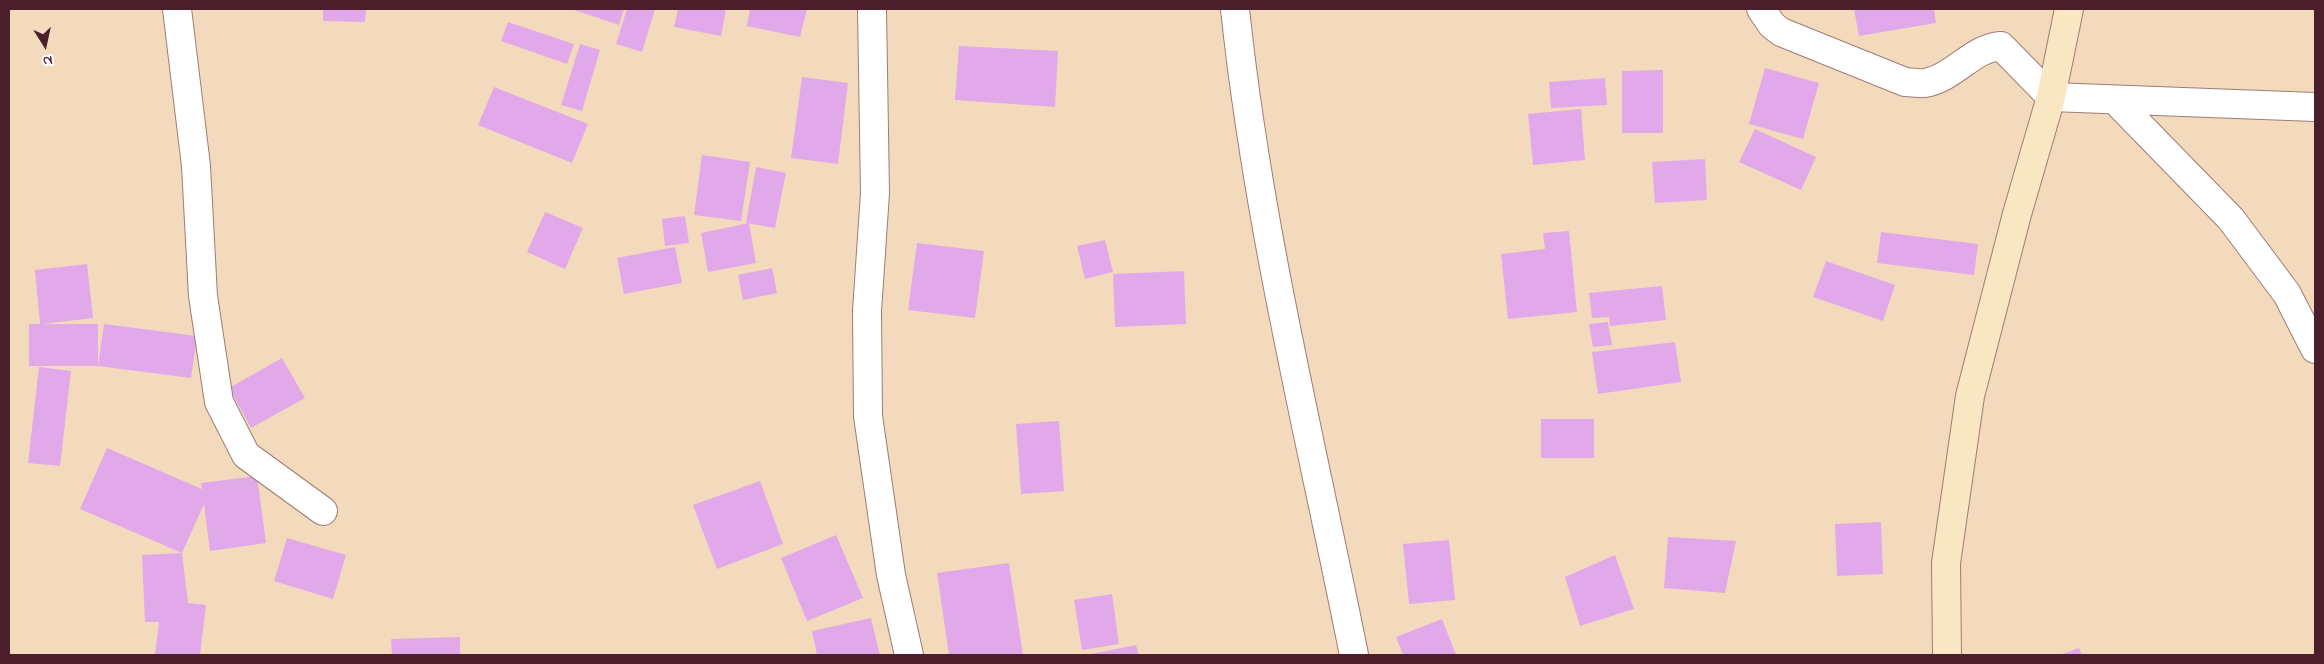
<!DOCTYPE html>
<html>
<head>
<meta charset="utf-8">
<style>
  body { margin:0 }
  #map { position:relative; width:2324px; height:664px; overflow:hidden; background:#f4dabc; font-family:"Indie Flower",sans-serif }
  canvas { display:block }
  .frame { position:absolute; inset:0; border:10px solid #4a1f2b; pointer-events:none }
  .north { position:absolute; left:20px; top:20px; width:50px; height:50px; -webkit-text-stroke:4px #fff; paint-order:stroke; rotate:170deg; font-size:14px; font-weight:700; line-height:20px; text-align:center; color:#4a1f2b }
  .north::after { content:''; display:block; margin:auto; width:18px; height:22px; background:#4a1f2b; clip-path:polygon(50% 0,100% 100%,50% 72%,0 100%) }
</style>
</head>
<body>
<div id="map">
<canvas width="2324" height="664"></canvas>
<div class="frame"></div>
<div class="north">N</div>
</div>
<script>
const ctx = document.querySelector('canvas').getContext('2d');
ctx.lineJoin = 'round';
function fillPath(path, color) { ctx.fillStyle = color; ctx.fill(path, 'evenodd'); }
function trace(path, color, width, dash) { ctx.strokeStyle = color; ctx.lineWidth = width; ctx.lineCap = dash ? 'butt' : 'round'; ctx.setLineDash(dash || []); ctx.stroke(path); }
const building = new Path2D(`
  M323 9H366L365 22 323 21Z
  M571 9H624L619 25Z
  M627 9H655L642 52 616 44Z
  M678 9H726L721 36 674 27Z
  M750 9H807L800 37 747 26Z
  M1854 9H1934L1936 23 1859 36Z
  M508 22 574 44 567 64 501 41Z
  M580 44 600 50 582 111 561 105Z
  M959 46 1058 51 1055 107 955 100Z
  M1765 68 1819 83 1803 139 1749 124Z
  M1663 70V133H1622V71Z
  M802 77 848 83 838 164 791 158Z
  M1605 78 1607 105 1551 108 1549 82Z
  M494 87 588 124 572 163 478 125Z
  M1581 109 1585 160 1533 165 1528 114Z
  M1755 129 1816 157 1801 190 1739 162Z
  M702 155 750 162 741 221 694 215Z
  M1705 159 1707 200 1655 203 1652 162Z
  M756 167 786 173 775 228 746 223Z
  M545 212 583 228 565 269 527 252Z
  M685 216 689 243 665 246 662 219Z
  M749 223 756 263 708 272 701 233Z
  M1569 231 1577 312 1508 319 1501 254 1545 249 1543 233Z
  M1881 232 1978 244 1974 275 1877 263Z
  M1105 240 1113 272 1085 279 1077 246Z
  M917 243 984 251 975 318 908 310Z
  M675 247 682 283 624 294 617 258Z
  M1826 261 1895 285 1883 321 1813 297Z
  M87 264 93 318 43 324H98V366H29V324H40L35 270Z
  M772 268 777 293 743 300 738 275Z
  M1184 271 1186 324 1115 327 1113 274Z
  M1662 286 1666 320 1610 326 1609 317 1592 318 1589 293Z
  M1608 322 1612 345 1593 347 1589 324Z
  M104 324 197 336 191 378 98 366Z
  M1675 342 1681 382 1598 394 1592 352Z
  M282 358 305 398 251 428 229 388Z
  M39 367 71 371 60 466 28 463Z
  M1541 419H1594V458H1541Z
  M1059 421 1064 491 1021 494 1016 424Z
  M107 448 202 489 201 483 257 476 266 543 210 551 204 504 182 553 80 509Z
  M760 481 783 544 717 569 693 505Z
  M1881 522 1883 574 1837 576 1835 524Z
  M836 535 863 598 807 621 781 558Z
  M1668 537 1736 541 1725 593 1664 588Z
  M287 538 346 555 333 599 274 581Z
  M1449 540 1455 600 1409 604 1403 544Z
  M182 553 188 603 206 605 200 655H155L159 622H145L142 555Z
  M1615 555 1634 609 1580 626 1565 577Z
  M1009 563 1023 655H949L937 573Z
  M1112 594 1119 644 1082 650 1074 600Z
  M871 618 880 655H817L812 631Z
  M1442 619 1456 655H1403L1396 637Z
  M460 637V655H392L391 639Z
  M1136 645 1139 655H1091V654Z
  M2079 648 2082 655H2060Z`);
const minor = new Path2D(`
  M177 9 196 166 203 296 219 402 246 455 323 511
  M872 9 875 193 867 311 868 416 891 575 909 655
  M1235 9C1258 227 1311 440 1354 655
  M1761 9 1772 25 1781 32 1905 82C1912 82 1919 84 1925 83 1954 78 1972 48 2001 46L2051 97 2315 107
  M2115 100 2231 219 2287 294 2315 349`);
const secondary = new Path2D(`
  M1947 655 1946 563 1970 396 2017 214 2051 97 2069 9`);
fillPath(building, '#e1a9ea');
trace(minor, '#9f7c74', 30);
trace(secondary, '#9f7c74', 30);
trace(minor, '#fff', 28);
trace(secondary, '#f9e7c3', 28);
</script>
</body>
</html>
